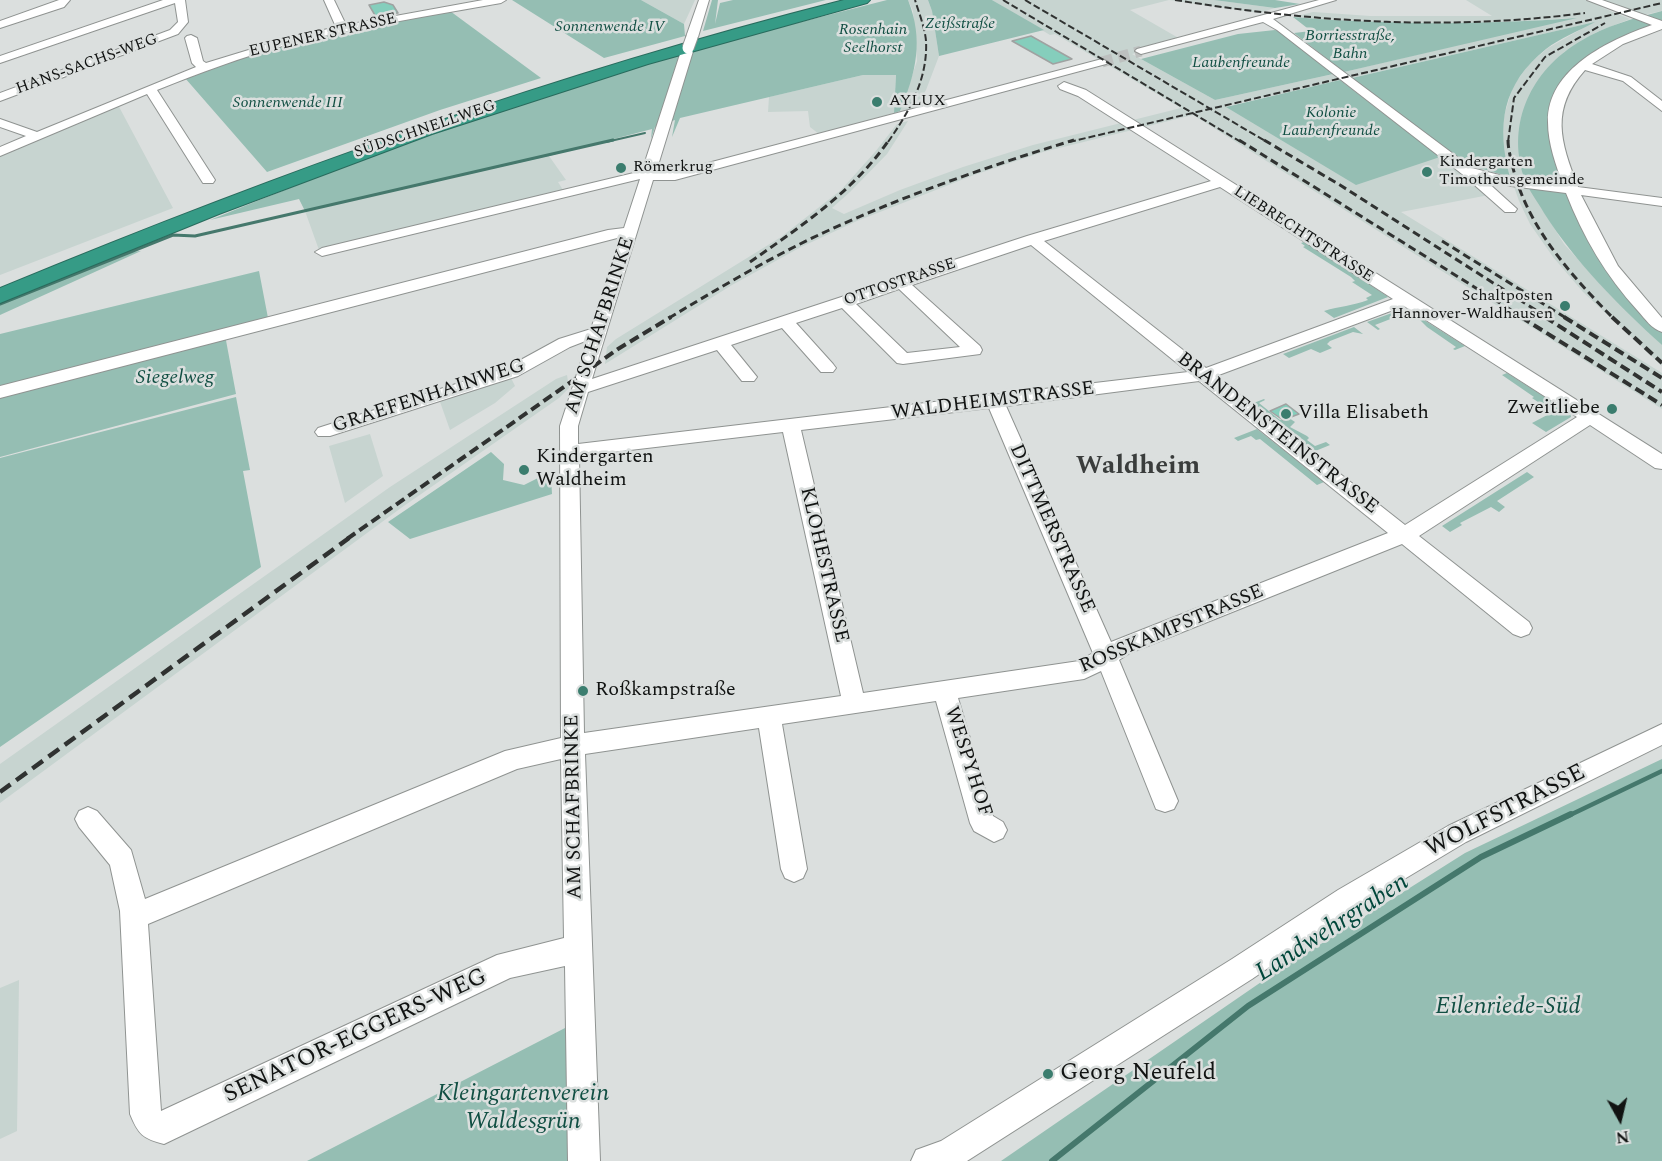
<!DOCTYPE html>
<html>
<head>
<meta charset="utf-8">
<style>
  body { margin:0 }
  #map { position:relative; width:1662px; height:1161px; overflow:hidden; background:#dbdfde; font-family:Spectral,serif }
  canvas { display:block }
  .north { position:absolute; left:1590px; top:1089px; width:60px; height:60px; -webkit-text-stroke:4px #dbdfde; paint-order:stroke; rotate:172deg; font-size:16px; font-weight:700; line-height:24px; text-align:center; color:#111312 }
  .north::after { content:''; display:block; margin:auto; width:21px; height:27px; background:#111312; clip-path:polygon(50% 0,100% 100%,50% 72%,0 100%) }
</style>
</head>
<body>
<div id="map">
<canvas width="1662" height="1161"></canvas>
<div class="north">N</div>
</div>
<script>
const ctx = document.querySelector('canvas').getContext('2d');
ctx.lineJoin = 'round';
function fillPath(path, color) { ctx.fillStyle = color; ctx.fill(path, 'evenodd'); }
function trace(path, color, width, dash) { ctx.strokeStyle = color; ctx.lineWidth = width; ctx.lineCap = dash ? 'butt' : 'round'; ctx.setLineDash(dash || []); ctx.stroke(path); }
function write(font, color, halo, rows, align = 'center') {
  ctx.font = font + ' Spectral,serif'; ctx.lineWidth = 5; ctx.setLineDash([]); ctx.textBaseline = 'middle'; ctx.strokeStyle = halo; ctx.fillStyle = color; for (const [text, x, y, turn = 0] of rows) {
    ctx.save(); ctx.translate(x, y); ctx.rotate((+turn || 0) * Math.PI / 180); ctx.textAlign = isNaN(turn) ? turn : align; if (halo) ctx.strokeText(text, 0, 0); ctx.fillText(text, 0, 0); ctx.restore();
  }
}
const built = new Path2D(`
  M641 0H695L684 24Z
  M908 0H928L932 11 939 56 926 90 916 107 900 111 917 61 913 11Z
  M992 0H1214L1275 8 1259 13 1169 0 1130 10 1182 40 1132 54 1215 100 1333 74 1340 80 1227 106 1440 157 1489 195 1401 212 1662 373V409L1193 115 1043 152 974 175 857 221 801 247 732 285 605 364 607 347 616 339 781 237 841 190 875 152 897 124 908 121 887 154 850 192 832 208 844 214 900 190 963 167 1033 145 1181 108 1055 34 1050 35Z
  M1466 0H1662V11L1643 15 1616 5 1601 7 1630 19 1597 32 1564 52 1524 179 1564 244 1604 288 1662 345V366L1583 292 1553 257 1530 224 1519 201 1503 155 1502 123 1513 86 1530 63 1548 48 1592 23 1351 78 1344 72 1571 18 1482 24H1405L1293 17 1313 12 1370 16H1492Z
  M896 74 894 113 819 134 810 127 808 111 768 112 769 97 863 75Z
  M117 103 173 208 0 275V152Z
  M549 156 566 180 558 182 563 190 319 250 305 211Z
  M567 375 569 388 559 398 401 508 0 803V764L390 487 556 379Z
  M511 378 515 386 495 403 450 430 439 399Z
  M370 434 383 476 345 503 329 446Z
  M19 980 17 1131 0 1139V988Z`);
const green = new Path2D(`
  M512 0H641L684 24 685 36 604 58Z
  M712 0H718L715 24 720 3 733 0H826L703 31Z
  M887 0H908C924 40 916 73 900 111L894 113 896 75H863L680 118 672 137 675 120 655 127 651 139 652 129 549 156 305 211 299 199 210 220C340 167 472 117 607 75 699 47 793 24 887 0Z
  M928 0H992L1044 30 939 56 932 11Z
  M1214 0H1275L1300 4 1275 8Z
  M450 11 541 78 440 110 267 172 185 78 242 57 288 44Z
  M1662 11V25L1632 35 1583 65 1554 123 1598 248 1662 327V345C1618 305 1576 263 1544 213 1538 202 1528 190 1524 177 1506 123 1532 70 1579 42 1607 25 1632 19 1662 11Z
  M1293 17C1388 25 1481 25 1577 18L1344 72 1294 33 1311 31Z
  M1595 22C1579 31 1560 38 1546 49 1502 84 1496 126 1510 177L1462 163 1352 78Z
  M1275 30 1284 32 1333 74 1215 100 1141 59 1238 34Z
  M1340 80 1440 157 1356 185 1226 107Z
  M1304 242 1387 296 1388 297 1334 318 1324 311C1340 306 1352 306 1368 300L1366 298 1372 295 1352 282 1355 281 1351 277 1303 247 1305 246 1301 243Z
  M141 251 0 315V304L120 253Z
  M259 271 268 318 0 388V334Z
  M1403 309 1408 310 1465 346 1455 350 1453 349 1456 347 1427 327 1419 319 1406 313 1375 325 1380 329 1378 330 1367 322Z
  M1354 327 1363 334 1353 332 1330 341 1327 344 1332 348 1320 353 1311 349 1289 358 1283 354Z
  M225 335 236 394 0 457V395Z
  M1507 373 1570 413 1571 417 1546 432 1532 423 1553 412 1532 398 1534 397 1502 375Z
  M236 397 250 470 243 471 261 567 0 747V458Z
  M1264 399 1265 400 1259 403 1280 420 1289 418 1295 422 1290 427 1307 436 1309 438 1307 440 1315 446 1326 442 1330 445 1313 452 1251 404Z
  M1257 429 1324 482 1317 485 1260 439 1256 440 1251 436 1238 441 1234 438Z
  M491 452 504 464 503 480 524 485 544 475 551 477 552 494 410 539 388 522Z
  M1527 472 1534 477 1497 501 1505 507 1499 512 1491 507 1460 523 1462 525 1450 532 1442 526Z
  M1662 759V1161H1001L1267 978 1465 853Z
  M565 1028 584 1161H307Z`);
const streamFar3 = new Path2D(`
  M606 142 645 133`);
const streamFar2 = new Path2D(`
  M0 304 173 235 195 236 613 140`);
const streamFar1 = new Path2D(`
  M1568 816 1662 771`);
const stream = new Path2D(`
  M1052 1161 1248 1006 1481 857 1571 814`);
const building = new Path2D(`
  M384 2 393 5 398 13 376 17 369 5Z
  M1031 36 1072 59 1053 64 1012 41Z
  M1286 404 1299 414 1283 420 1270 411Z`);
const minorTunnel = new Path2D(`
  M1102 62 1141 51`);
const minor = new Path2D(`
  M59 0H70L64 7 0 28V21Z
  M163 0H185L188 22 178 34 0 101V93L170 30 178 22 175 3 0 63V56Z
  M324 0H334L346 25 483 0H506L501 3C429 16 357 27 286 45 242 57 199 73 157 90L215 180 213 183H203L147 94 0 156V147L26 136 0 127V119L37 132 196 67 192 63 185 38 187 36 191 35 197 38 203 61 206 63 278 41 336 27Z
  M699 0H709L698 37 692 40 686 37Z
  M1319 0H1336L1273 19 1472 168 1511 178 1563 185C1556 165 1548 144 1548 122 1547 69 1609 40 1652 25L1587 0H1602L1662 21V29L1623 44 1592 64 1631 77 1662 101V111L1623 81 1585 70C1550 109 1560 141 1578 187L1662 198V206L1581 195 1618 266 1662 318V332C1652 329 1645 319 1638 311 1606 276 1583 237 1566 193L1511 186 1485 180 1517 209 1515 212H1505L1462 174 1277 30 1263 22 1141 54 1135 51 1137 49Z
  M688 45 694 48 656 172 670 173 1102 59 1108 62 1106 64 675 180H653L592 379 1027 236 1211 181 1078 96 1060 89 1058 86 1064 82 1086 90 1662 454V469L1655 468 1590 425 1419 536 1529 622 1532 628 1529 634 1521 637 1513 634 1402 544 1130 653 1119 660 1178 801 1174 809 1165 812 1156 809 1101 671 1084 679 958 698 993 816 1003 822 1007 830 1003 838 994 842 974 831 970 823 936 701 782 724 807 869 803 878 794 882 785 878 781 869 759 728 585 754 600 1161H568L565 966 510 978 164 1144C143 1139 138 1134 130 1114L120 911 110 865 79 827 75 819 79 811 88 807 97 811 131 850 145 899 505 751 561 738 560 426 588 340 570 347 518 376 330 436H318L315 432 318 428 506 368 559 339 591 329 621 237 0 398V386L608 230 624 228 640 179 322 256 315 252 322 248 642 171 682 48ZM1220 187 1393 299 1206 368 1044 241ZM1031 245 1188 372 578 444V426L588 392 717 350 742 381H754L757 377 731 345 782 328 821 372H833L836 368 833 364 796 323 842 308 897 363 903 364 980 354 982 350 980 346 912 285ZM899 289 960 347 907 353 856 304ZM1404 306 1577 417 1405 525 1216 376ZM1199 381 1388 533 1111 642 1006 406ZM989 408 1093 653 1079 661 863 693 801 430ZM783 432 841 696 584 733 579 456ZM561 759 564 938 497 955 161 1111 148 924 517 769Z
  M1662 724V745L1466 842 1356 908 1252 979 967 1161H911L916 1150 941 1141 1232 959 1338 890 1448 826Z`);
const highway = new Path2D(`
  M844 0H870L867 3 648 64 432 134 219 214 0 303V288C278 173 552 74 844 0Z`);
const railFar3 = new Path2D(`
  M1003 0 1241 142
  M1025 0 1267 142
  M1175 0C1314 22 1445 31 1585 13
  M888 142C909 112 928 79 926 41 925 28 919 13 915 0
  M1069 142 1662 3
  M1508 142 1514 98 1545 57 1605 23`);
const railFar2 = new Path2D(`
  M1239 140 1524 318
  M1264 140 1340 185 1548 318
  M1508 140C1508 149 1511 159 1513 168 1528 228 1571 275 1613 318
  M1442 241 1566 318
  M750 262C800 227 854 191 889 140
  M669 318C719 288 771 257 825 232 905 195 989 166 1074 140`);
const railFar1 = new Path2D(`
  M1521 317 1662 405
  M1545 317 1662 392
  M1564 317 1662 378
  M1612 317 1662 363
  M347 539 618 349 671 317`);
const rail = new Path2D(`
  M0 792 349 538`);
const minorBridge = new Path2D(`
  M688 48 692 37`);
const markers = [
  [877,102,6,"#3b7d6e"],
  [621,168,6,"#3b7d6e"],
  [1427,172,6,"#3b7d6e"],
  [1565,306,6,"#3b7d6e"],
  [1612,409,6,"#3b7d6e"],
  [1286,414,6,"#3b7d6e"],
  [524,470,6,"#3b7d6e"],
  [583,691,6,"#3b7d6e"],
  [1048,1074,6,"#3b7d6e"]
];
const farParknames = [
  ["Zeißstraße",960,25],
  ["Sonnenwende IV",610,28],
  ["Rosenhain",873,31],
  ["Seelhorst",873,49],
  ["Borriesstraße,",1350,37],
  ["Bahn",1350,55],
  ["Laubenfreunde",1241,64],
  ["Sonnenwende III",288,104],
  ["Kolonie",1331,114],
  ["Laubenfreunde",1331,132]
];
const farStreetnames = [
  ["EUPENER STRASSE",323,36,-13],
  ["HANS-SACHS-WEG",87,65,-20],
  ["SÜDSCHNELLWEG",425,130,-19],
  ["LIEBRECHTSTRASSE",1303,235,33],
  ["OTTOSTRASSE",900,283,-19]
];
const farPoinames = [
  ["AYLUX",889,102],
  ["Kindergarten",1439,163],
  ["Timotheusgemeinde",1439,181],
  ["Römerkrug",633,168],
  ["Schaltposten",1553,297,"right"],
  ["Hannover-Waldhausen",1553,315,"right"]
];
const streetNames = [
  ["AM SCHAFBRINKE",601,326,-72],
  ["GRAEFENHAINWEG",429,397,-18],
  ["WALDHEIMSTRASSE",993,402,-7],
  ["BRANDENSTEINSTRASSE",1277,434,38],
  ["DITTMERSTRASSE",1051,529,66],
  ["KLOHESTRASSE",823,565,77],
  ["ROSSKAMPSTRASSE",1172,630,-23],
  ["WESPYHOF",967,762,72],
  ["AM SCHAFBRINKE",575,807,-91]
];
const parkNames = [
  ["Siegelweg",175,379]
];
const poiNames = [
  ["Zweitliebe",1600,409,"right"],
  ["Villa Elisabeth",1298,414],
  ["Kindergarten",536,458],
  ["Waldheim",536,481],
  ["Roßkampstraße",595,691]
];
const nearStreetnames = [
  ["WOLFSTRASSE",1506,812,-27],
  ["SENATOR-EGGERS-WEG",356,1037,-25]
];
const nearParknames = [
  ["Eilenriede-Süd",1508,1008],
  ["Kleingartenverein",523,1095],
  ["Waldesgrün",523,1123]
];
const nearPoinames = [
  ["Georg Neufeld",1060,1074]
];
const districtNames = [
  ["Waldheim",1138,468]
];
const nearWaternames = [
  ["Landwehrgraben",1333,929,-33]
];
fillPath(built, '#c7d4d0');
fillPath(green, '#95beb3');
trace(streamFar3, '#45786c', 2);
trace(streamFar2, '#45786c', 3);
trace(streamFar1, '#45786c', 4.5);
trace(stream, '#45786c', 6);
fillPath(building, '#85cebc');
trace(building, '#9fa2a1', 1.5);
trace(minorTunnel, '#bdc0bf', 11, [11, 6]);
trace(minor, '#8f9391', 2);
trace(highway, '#296b5d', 2);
fillPath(minor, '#fff');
fillPath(highway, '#369b86');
trace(railFar3, '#303231', 2, [7, 3]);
trace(railFar2, '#303231', 3, [8, 4.5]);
trace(railFar1, '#303231', 4, [10, 5]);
trace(rail, '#303231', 4.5, [13, 7]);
trace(minorBridge, '#8f9391', 13, []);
trace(minorBridge, '#fff', 11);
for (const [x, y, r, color] of markers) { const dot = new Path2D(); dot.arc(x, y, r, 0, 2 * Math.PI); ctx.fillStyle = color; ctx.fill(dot); trace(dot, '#dbdfde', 2); }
write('italic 16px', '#114f43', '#dbdfde', farParknames);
write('16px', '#111312', '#dbdfde', farStreetnames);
write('16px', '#111312', '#dbdfde', farPoinames, 'left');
write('20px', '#111312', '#dbdfde', streetNames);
write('italic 20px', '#114f43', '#dbdfde', parkNames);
write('20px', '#111312', '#dbdfde', poiNames, 'left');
write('24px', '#111312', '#dbdfde', nearStreetnames);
write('italic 24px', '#114f43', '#dbdfde', nearParknames);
write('24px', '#111312', '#dbdfde', nearPoinames, 'left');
write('bold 26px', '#3a3d3c', '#dbdfde', districtNames);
write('italic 26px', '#01463a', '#dbdfde', nearWaternames);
</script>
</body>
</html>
